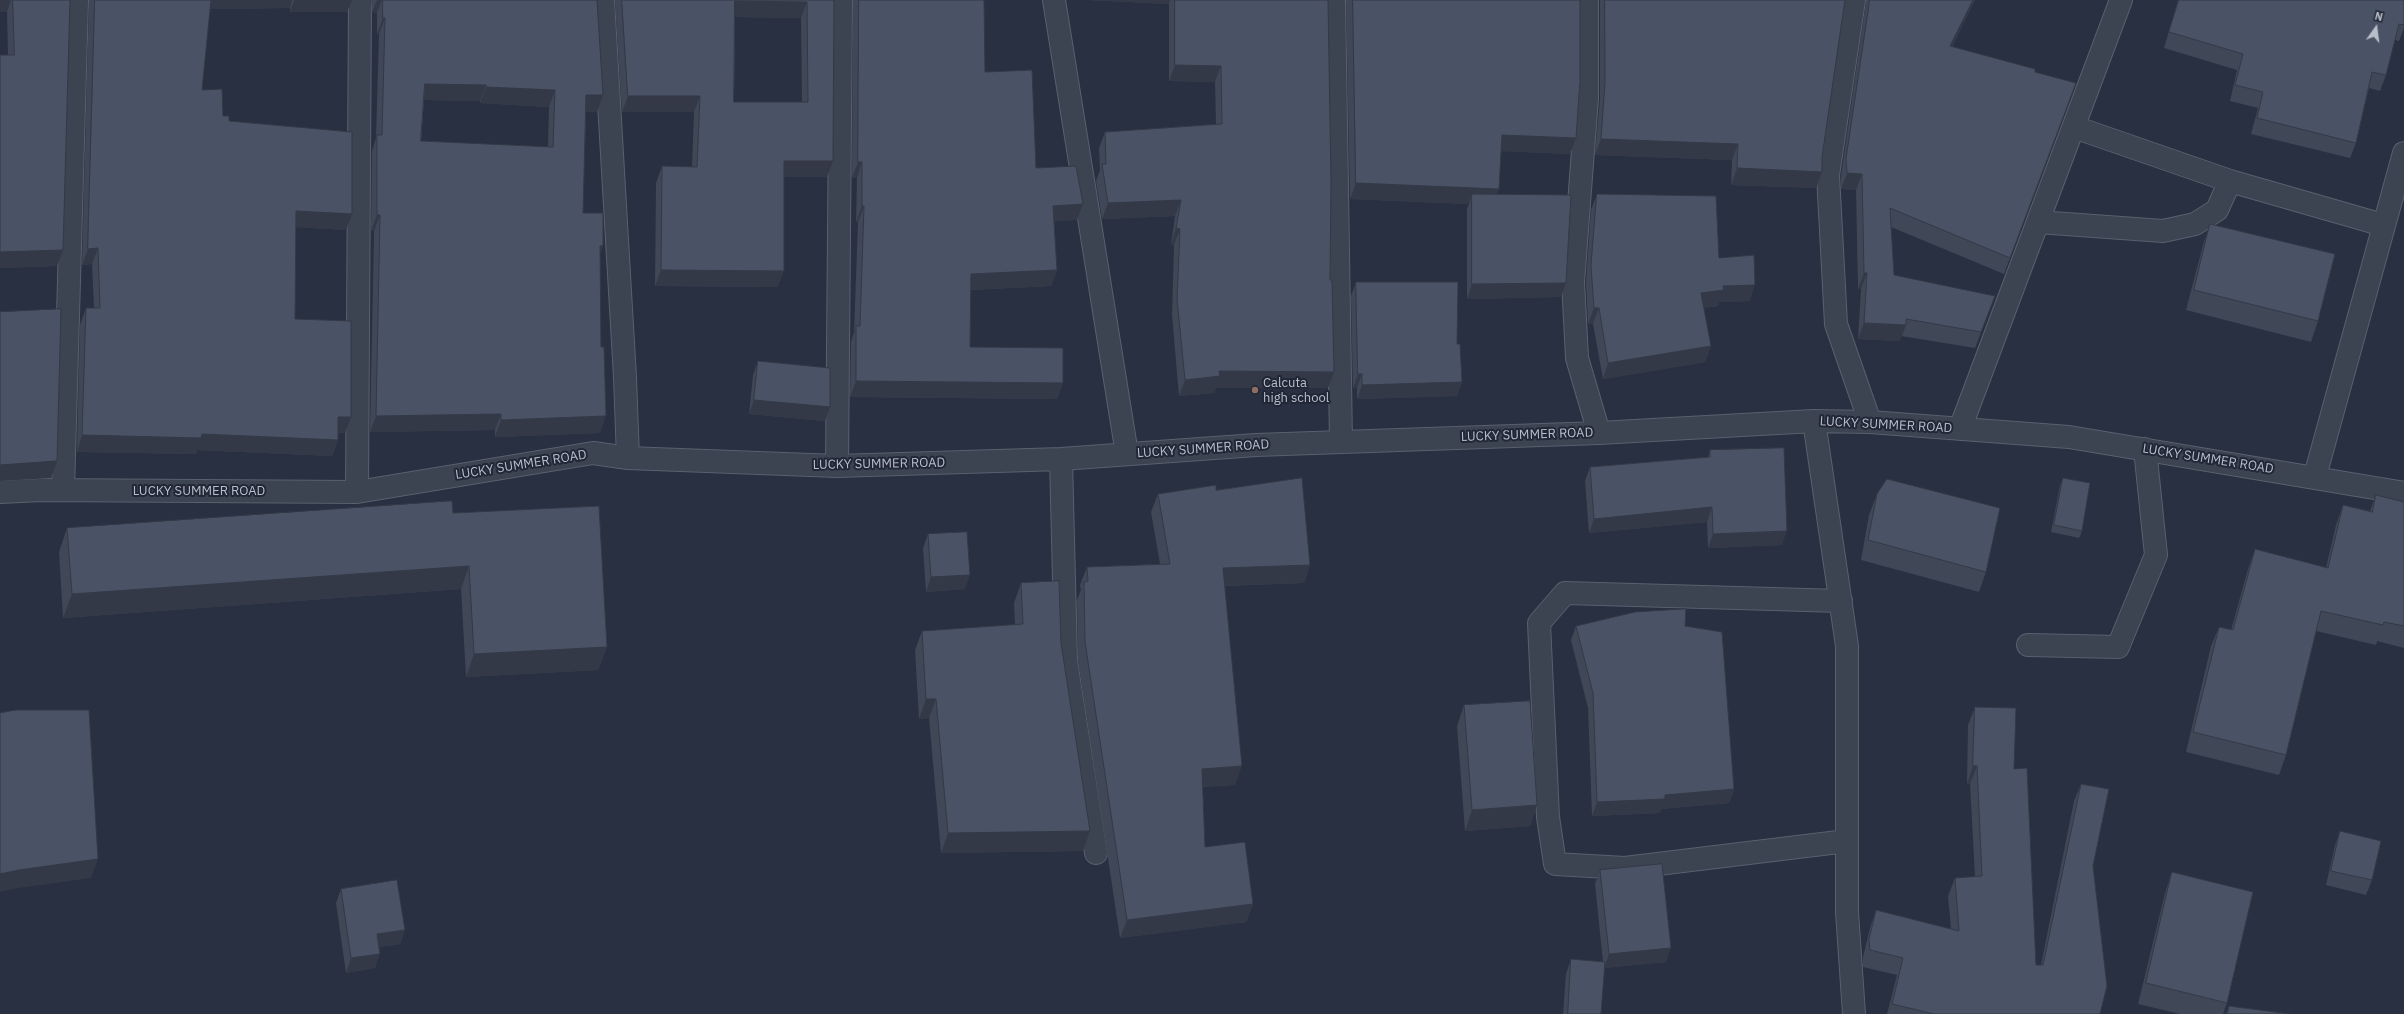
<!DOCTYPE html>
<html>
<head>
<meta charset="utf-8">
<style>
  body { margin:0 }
  #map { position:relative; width:2404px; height:1014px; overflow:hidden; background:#283041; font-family:"IBM Plex Sans",sans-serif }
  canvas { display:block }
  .north { position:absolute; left:2356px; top:8px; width:40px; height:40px; -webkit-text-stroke:3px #212736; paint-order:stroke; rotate:14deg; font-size:11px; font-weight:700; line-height:16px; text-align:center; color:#b9becb }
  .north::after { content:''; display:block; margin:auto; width:14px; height:18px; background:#b9becb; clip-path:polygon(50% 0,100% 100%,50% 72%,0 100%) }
</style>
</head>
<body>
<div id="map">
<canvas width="2404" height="1014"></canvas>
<div class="north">N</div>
</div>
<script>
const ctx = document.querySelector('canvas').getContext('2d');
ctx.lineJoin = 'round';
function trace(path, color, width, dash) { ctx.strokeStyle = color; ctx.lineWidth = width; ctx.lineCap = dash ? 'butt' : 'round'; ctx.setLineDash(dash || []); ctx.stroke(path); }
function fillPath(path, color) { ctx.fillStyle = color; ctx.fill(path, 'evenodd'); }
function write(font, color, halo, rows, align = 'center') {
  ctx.font = font + ' "IBM Plex Sans",sans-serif'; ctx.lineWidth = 4; ctx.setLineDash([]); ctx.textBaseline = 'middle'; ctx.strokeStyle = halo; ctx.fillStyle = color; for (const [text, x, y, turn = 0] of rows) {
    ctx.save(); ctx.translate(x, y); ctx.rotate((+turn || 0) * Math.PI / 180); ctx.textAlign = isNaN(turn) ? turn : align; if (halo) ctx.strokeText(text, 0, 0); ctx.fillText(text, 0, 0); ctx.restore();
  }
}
const minor = new Path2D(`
  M603 0 625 377 628 458
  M1054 0 1127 454
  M1334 0 1341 442
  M1587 0V98L1573 282 1577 358 1599 433
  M1854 0 1828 175 1836 324 1870 422
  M2074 127 2230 181 2383 225
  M2038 222 2163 231 2195 224 2217 210 2230 181
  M1814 421 1847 646V912L1854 1014
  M1960 429 2121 0
  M1061 459 1066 661 1096 853
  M837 466 841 0
  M2315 476 2404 153
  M63 490 77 0
  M0 492 41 490 357 492 593 453 628 458 837 466 1061 459 1256 445 1599 433 1814 421 1870 422 2069 437 2404 493
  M357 492 360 0
  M1841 601 1565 593 1539 623 1548 817 1555 864 1625 868 1847 841
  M2028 645 2118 647 2156 555 2145 449`);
const wall = new Path2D(`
  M0 0H70L57 266 0 268V55H8L7 12Z
  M89 0H352L347 12H290V8L210 9 202 90 223 116 346 230 296 227 295 319 351 417 345 433H338V440L332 456 197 450 196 454 77 452 80 325 86 308H94L92 264 82 265Z
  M371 0H597V112H586L583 213 603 246 600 254V433L495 437V430L370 432 374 231H371L372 151 376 138 379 34H377V13L372 12ZM424 100 480 101V103L549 107 548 147 421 141Z
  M615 0H834L827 177H784L778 287 655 286 656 183 662 166 692 167 694 112H622ZM735 17 801 18 802 102H734Z
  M853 0H984L985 72 1036 168 1083 204 1077 220 1054 221 1057 270 1051 286 971 290 970 347 1063 383 1057 399 850 397 851 342 854 332 858 222H856L857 178H852Z
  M1088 0H1328V388H1216L1214 393 1179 396 1172 315 1174 245H1171L1175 216 1102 219 1096 181 1100 170 1099 148 1105 132 1216 124 1215 82 1169 81V4Z
  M1346 0H1580L1576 138 1570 154 1501 151 1499 189 1497 194 1561 297 1467 299V208L1469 204 1350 199Z
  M1600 0H1845L1822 157V172L1816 188 1731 185 1732 160 1595 155 1600 98Z
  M1866 0H1975L1952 47 2035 72 2070 100 2004 274 1891 227 1894 275 1989 312 1975 348 1901 336 1900 341 1858 339 1861 289H1858L1856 190 1841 189V176L1866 2Z
  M2178 0H2404V28L2399 41 2395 40 2386 75 2380 91 2369 88 2356 143 2350 158 2251 134 2258 108 2230 101 2237 70 2164 48Z
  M1597 194 1719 258 1750 301 1719 302 1718 306 1704 308 1711 346 1705 362 1603 379 1593 324H1588L1586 282 1591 210Z
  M2210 224 2318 321 2311 342 2186 310 2203 245Z
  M1356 282 1457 344 1462 382 1457 396 1357 399V388H1353L1351 296Z
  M758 361 830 407 825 421 749 414 753 375Z
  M1710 450 1782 545 1708 548 1707 522 1589 533 1585 481 1590 467 1708 457Z
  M2063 478 2082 531 2079 538 2051 532 2060 485Z
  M1216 490 1310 565 1304 583 1225 586 1235 785 1202 787 1205 847 1253 904 1246 922 1120 938 1078 660 1077 600 1081 590 1080 585 1087 567 1160 564 1151 512 1158 494Z
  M1877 494 1986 572 1979 592 1861 560 1869 515Z
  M2376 495 2404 502V648L2377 641 2376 645 2316 631 2286 755 2279 775 2186 752 2211 646 2219 627 2231 630 2248 569 2255 549 2326 568 2336 525 2343 505 2370 511Z
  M453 513 607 647 598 670 466 677 461 589 63 618 59 552 67 528Z
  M928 534 965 589 926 592 923 548Z
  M1021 583 1061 643 1090 831 1083 851 941 853 929 718 919 719 915 650 922 631 1015 625 1014 603Z
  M1576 626H1685L1734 789 1729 803 1661 809 1660 813 1592 816 1588 708 1571 640Z
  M1464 705 1537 805 1530 826 1465 831 1457 726Z
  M1975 707 2014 769 2036 965H2041L2074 801 2081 784 2093 866 2100 1014H1887L1897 975 1863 967V957L1870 928 1876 910 1951 929 1948 896 1955 878 1975 877 1970 784H1967L1968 725Z
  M2340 831 2372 880 2366 895 2326 885 2335 845Z
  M1600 870 1666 962 1604 968 1601 1014H1563L1566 974 1571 959 1603 962 1595 884Z
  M2172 872 2227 1003 2223 1014H2180L2138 1004 2165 893Z
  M341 889 405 930 400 944 379 947 375 968 346 973 336 903Z
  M2229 1006 2290 1014H2226Z`);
const shadedWall = new Path2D(`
  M0 0H11L7 12H0Z
  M209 0H292L290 8 206 9Z
  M294 0H352L347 12H290Z
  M377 0H382L377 13 372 12Z
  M1088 0H1170L1169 4Z
  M1973 0H1975L1944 63 1950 46Z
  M735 1 807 2 801 18 729 17Z
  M383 18H385L379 34H377Z
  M1175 65 1221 66 1215 82 1169 81Z
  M425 84 486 85 480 101 419 100Z
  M486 87 555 90 549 107 480 103Z
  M586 95H603L597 112H580Z
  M628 96H700L694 112H622Z
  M1502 135 1576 138 1570 154 1497 151Z
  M1601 139 1738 144 1732 160 1595 155Z
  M784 161H833L827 177H778Z
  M858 162H862L857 178H852Z
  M1737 168 1822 172 1816 188 1731 185Z
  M1847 173 1862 174 1856 190 1841 189Z
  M1356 183 1499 189 1493 205 1472 194 1469 204 1350 199Z
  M1181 200 1175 216 1102 219 1108 203Z
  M1083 204 1077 220 1047 222 1053 206Z
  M862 206H864L858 222H856Z
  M296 211 352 214 346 230 290 227Z
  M377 215H380L374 231H371Z
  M1176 228 1180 229 1174 245H1171Z
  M600 246H603L597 262Z
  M98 248 92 264 82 265 88 249Z
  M63 250 57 266 0 268V252Z
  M661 270 784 271 778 287 655 286Z
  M1057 270 1051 286 965 290 971 274Z
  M1864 273H1867L1861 289H1858Z
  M1566 283 1561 297 1467 299 1472 284Z
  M1755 285 1750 301 1719 302 1718 306 1695 309 1701 293 1723 286Z
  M1594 308H1599L1593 324H1588Z
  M1864 323 1906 325 1900 341 1858 339Z
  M1711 346 1705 362 1603 379 1608 363Z
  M1219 371 1334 372 1328 388H1216L1214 393 1179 396 1185 380Z
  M1358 374H1362L1357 388H1353Z
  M856 381 1063 383 1057 399 850 397Z
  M1462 382 1457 396 1357 399 1362 385Z
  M754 400 830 407 825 421 749 414Z
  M501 414 495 430 370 432 376 416Z
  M606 416 600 433 495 437 501 420Z
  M338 417H351L345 433H332Z
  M202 434 338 440 332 456 197 450 196 454 77 452 82 435Z
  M57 461 51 478 0 481V465Z
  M1712 507 1707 522 1589 533 1594 519Z
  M1787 531 1782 545 1708 548 1713 534Z
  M1310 565 1304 583 1217 586 1223 568Z
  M469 566 461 589 63 618 72 594Z
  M970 575 965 589 926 592 931 577Z
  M607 647 598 670 466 677 474 654Z
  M926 699H936L929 718 919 719Z
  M1242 766 1235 785 1195 787 1202 769Z
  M1973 766H1977L1970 784H1967Z
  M1734 789 1729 803 1661 809 1660 813 1592 816 1597 802 1665 795Z
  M1537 805 1530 826 1465 831 1472 810Z
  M1090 831 1083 851 941 853 948 833Z
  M98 859 91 878 12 889 0 892V874L19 870Z
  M1253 904 1246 922 1120 938 1127 920Z
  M405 930 400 944 372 948 377 934Z
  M1671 948 1666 962 1604 968 1609 954Z
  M380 954 375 968 346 973 351 958Z`);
const building = new Path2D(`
  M13 0H70L63 250 0 252V55H14Z
  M95 0H211L202 90 222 89 223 116H229V121L352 132V214L296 211 295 319 351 321V417H338V440L202 434 201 438 82 435 86 308H100L98 248 88 249Z
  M383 0H597L603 95H586L583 213H603V246H600L601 347H604L606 416 501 420V414L376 416 380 215H377V135H382L385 18H383ZM425 84 486 85V87L555 90 553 147 421 141Z
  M622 0H834L833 161H784V271L661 270 662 166 697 167 700 96H628ZM735 1 807 2 808 102H734Z
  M859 0H984L985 72 1032 70 1036 168 1076 166 1083 204 1053 206 1057 270 971 274 970 347 1063 348V383L856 381V326H860L864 206H862V162H858Z
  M1175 0H1328L1331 182 1330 280H1332L1334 372 1219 371 1220 376 1185 380 1177 299 1180 229 1176 228 1181 200 1108 203 1102 164H1106L1105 132 1222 124 1221 66 1175 65Z
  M1353 0H1580V81L1576 138 1502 135 1499 189 1356 183Z
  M1605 0H1845L1822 157V172L1737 168 1738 144 1601 139 1605 82Z
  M1870 0H1973L1950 46 2035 69V72L2076 83 2010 258 1890 208 1894 275 1995 296 1981 332 1906 319V325L1864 323 1867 273H1864L1862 174 1847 173 1846 159Z
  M2179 0H2404V25L2399 24 2386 75 2372 72 2356 143 2257 118 2263 92 2235 85 2243 54 2169 32Z
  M1472 194 1571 195 1566 283 1472 284Z
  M1597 194 1716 196 1719 258 1754 255 1755 285 1723 286 1724 290 1701 293 1711 346 1608 363 1599 308H1594L1591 266Z
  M2210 224 2335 254 2318 321 2194 290Z
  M1356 282H1458L1457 344H1460L1462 382 1362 385V374H1358Z
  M61 309 57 461 0 465V312Z
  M758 361 830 368V407L754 400Z
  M1784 448 1787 531 1713 534 1712 507 1594 519 1590 467 1710 457V450Z
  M1302 478 1310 565 1223 568 1242 766 1202 769 1205 847 1245 842 1253 904 1127 920 1085 642 1084 582 1088 581 1087 567 1170 564 1158 494 1216 485V490Z
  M2063 478 2090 483 2082 531 2054 525Z
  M1887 479 2000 508 1986 572 1868 540 1877 494Z
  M2376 495 2404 502V626L2384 622 2383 625 2321 611 2286 755 2193 732 2219 627 2233 630 2255 549 2328 568 2343 505 2372 512Z
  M452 501 453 513 599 506 607 647 474 654 469 566 72 594 67 528Z
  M967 532 970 575 931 577 928 534Z
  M1059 581 1061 643 1090 831 948 833 936 699H926L922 631 1023 624 1021 583Z
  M1686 609 1685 626 1722 632 1734 789 1665 795V799L1597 802 1593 693 1576 626 1635 612Z
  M1530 701 1537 805 1472 810 1464 705Z
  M1975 707 2016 708 2014 769 2027 768 2036 965H2043L2081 784 2109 789 2093 866 2107 986 2100 1014H1934L1892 1004 1903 958 1870 950 1869 939 1876 910 1959 931 1955 878 1982 876 1977 766H1973Z
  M16 710H89L98 859 19 870 0 874V713Z
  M2340 831 2381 841 2372 880 2331 871Z
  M1662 864 1671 948 1609 954 1600 870Z
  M2172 872 2253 892 2227 1003 2146 983Z
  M397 880 405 930 377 934 380 954 351 958 341 889Z
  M1571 959 1605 962 1601 1014H1568Z
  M2229 1006 2290 1014H2228Z`);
const markers = [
  [1255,390,4,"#8d6e63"]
];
const poiNames = [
  ["Calcuta",1263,383],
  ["high school",1263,398]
];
const streetNames = [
  ["LUCKY SUMMER ROAD",1886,425,3],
  ["LUCKY SUMMER ROAD",1527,435,-2],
  ["LUCKY SUMMER ROAD",1203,449,-4],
  ["LUCKY SUMMER ROAD",2208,459,9],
  ["LUCKY SUMMER ROAD",879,464,-1],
  ["LUCKY SUMMER ROAD",521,465,-9],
  ["LUCKY SUMMER ROAD",199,491]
];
trace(minor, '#5a606e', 24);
trace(minor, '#3c4351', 22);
fillPath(wall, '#404757');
fillPath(shadedWall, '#343947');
fillPath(building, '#4a5265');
trace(building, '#343947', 1);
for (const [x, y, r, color] of markers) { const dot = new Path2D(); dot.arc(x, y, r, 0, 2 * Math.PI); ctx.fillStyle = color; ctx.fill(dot); trace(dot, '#212736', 1.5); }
write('13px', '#b9becb', '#212736', poiNames, 'left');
write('13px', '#b9becb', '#212736', streetNames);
</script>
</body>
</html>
